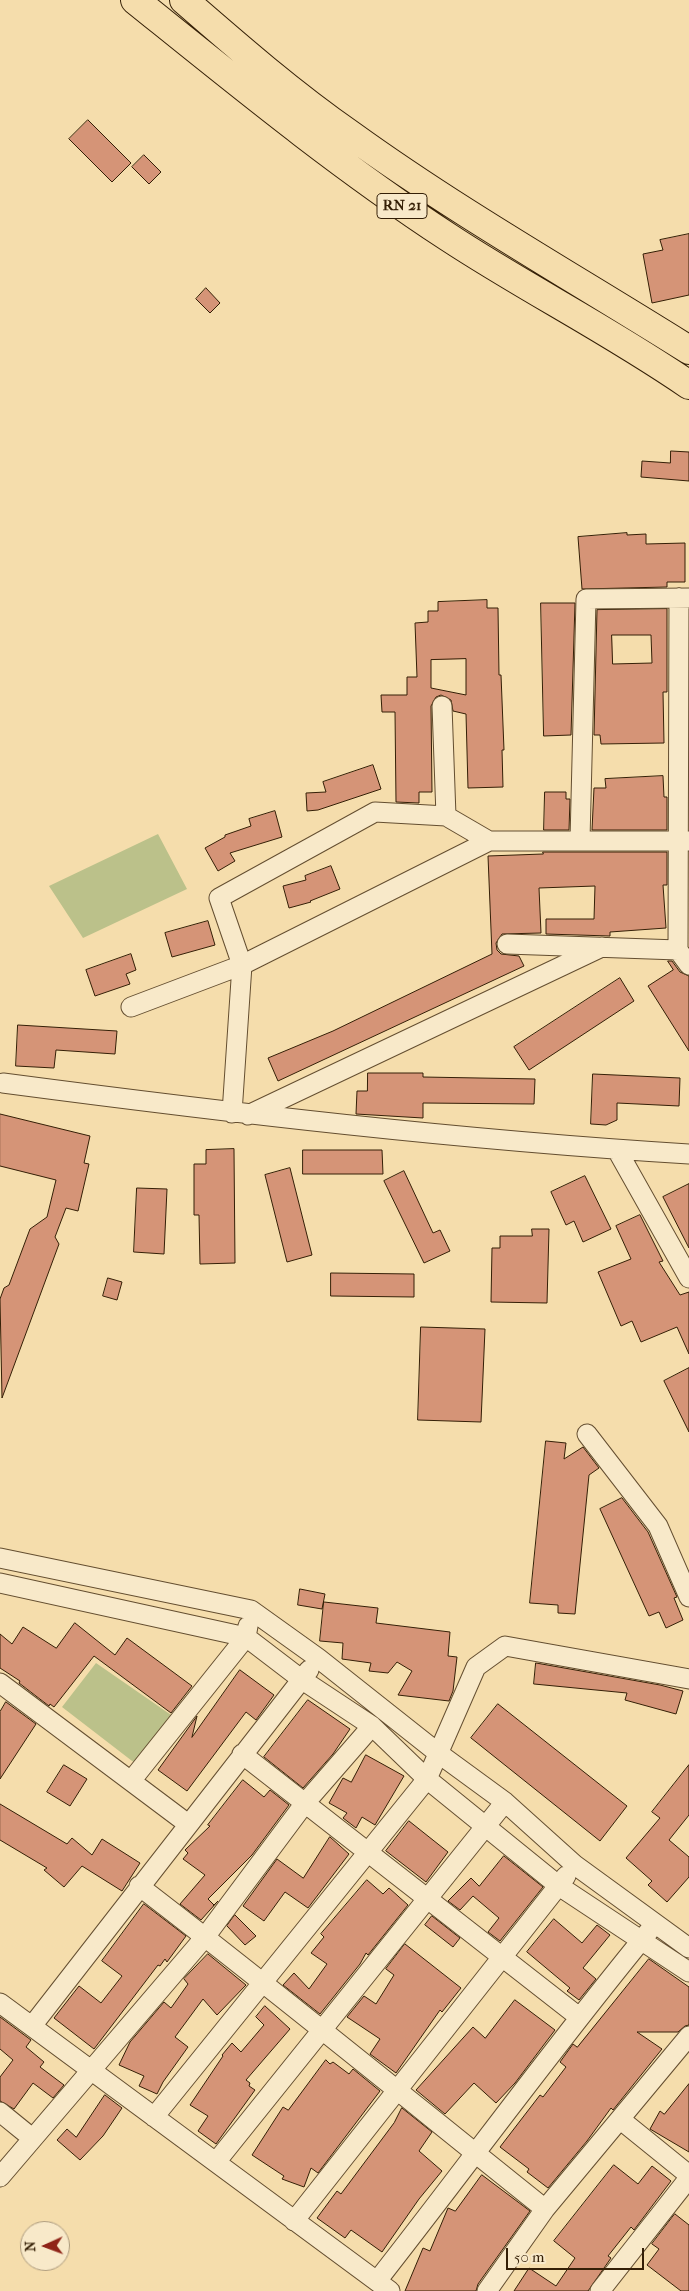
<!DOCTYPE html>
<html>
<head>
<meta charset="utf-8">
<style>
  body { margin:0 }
  #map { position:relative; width:689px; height:2291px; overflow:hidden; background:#f5ddac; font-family:"IM FELL French Canon",serif }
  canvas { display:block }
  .north { position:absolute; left:20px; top:2221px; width:50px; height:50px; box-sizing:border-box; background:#f8e9c9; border:1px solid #aa987b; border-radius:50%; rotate:268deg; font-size:14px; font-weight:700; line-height:20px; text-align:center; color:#341f06 }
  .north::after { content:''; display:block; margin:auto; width:18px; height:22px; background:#8f2418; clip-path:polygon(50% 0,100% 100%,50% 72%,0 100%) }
  .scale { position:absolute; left:506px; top:2248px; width:138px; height:22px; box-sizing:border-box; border:2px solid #341f06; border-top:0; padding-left:6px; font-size:15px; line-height:18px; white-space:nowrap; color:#341f06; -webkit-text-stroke:4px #f8e9c9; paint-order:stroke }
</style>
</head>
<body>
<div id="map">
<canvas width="689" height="2291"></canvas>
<div class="north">N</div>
<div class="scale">50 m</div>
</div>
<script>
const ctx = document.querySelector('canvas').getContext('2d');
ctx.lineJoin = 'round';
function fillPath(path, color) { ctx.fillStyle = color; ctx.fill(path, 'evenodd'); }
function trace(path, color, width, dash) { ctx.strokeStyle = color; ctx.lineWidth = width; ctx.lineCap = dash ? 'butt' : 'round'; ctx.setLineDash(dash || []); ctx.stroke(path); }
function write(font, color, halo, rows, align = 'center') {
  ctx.font = font + ' "IM FELL French Canon",serif'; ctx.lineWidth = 5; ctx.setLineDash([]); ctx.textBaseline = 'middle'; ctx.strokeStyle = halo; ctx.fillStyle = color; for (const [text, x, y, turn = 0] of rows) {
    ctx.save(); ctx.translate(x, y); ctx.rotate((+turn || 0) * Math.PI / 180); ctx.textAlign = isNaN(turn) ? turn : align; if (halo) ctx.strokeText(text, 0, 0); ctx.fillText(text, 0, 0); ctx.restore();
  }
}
const green = new Path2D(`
  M158 834 187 889 83 938 49 886Z
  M96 1663 174 1717 136 1764 62 1707Z`);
const building = new Path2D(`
  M88 120 131 163 112 182 69 139Z
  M144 155 161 172 149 184 132 167Z
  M689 234V295L652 303 643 254 663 250 660 240Z
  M206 288 220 303 210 313 196 299Z
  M671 451 689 452V481L641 477 642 461 670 463Z
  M627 533V535L646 534V544L685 543V582H667V587L582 589 578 537Z
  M487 600V608H498L499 675H501L504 750H502L503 787 468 788 466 714 453 711 451 700 441 695 436 697 431 706 432 792H419V803L396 802 395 712H382L381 695H407V677H417L415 623 428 622V611H438V602ZM466 659V695L431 688V660Z
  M541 603H575L571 735 544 736Z
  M667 609V692H663L664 743 601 744 600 735H594L597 610ZM612 635H651L652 663 613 664Z
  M373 765 381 789 318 810 307 811 306 793 326 792 323 782Z
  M663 776 664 797H667V830H592L594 788H606L605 779Z
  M545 792H566V799H570L569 830H544Z
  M275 811 282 837 230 853 235 861 218 871 205 848 225 837V835L251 826 249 819Z
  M543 852H667V885H663L666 928 610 932V936L546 934V919H594L595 886 539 888 541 933 502 934 496 943 497 950 501 954 519 956 524 966 278 1081 268 1058 333 1031 492 954 488 856 543 854Z
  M331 866 340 889 310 901 311 902 289 908 283 886 306 880 305 876Z
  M208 921 215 945 172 957 165 933Z
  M131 954 136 970 126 974 130 984 95 996 86 970Z
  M668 961H672L680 972 689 976V1051L648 986 673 970Z
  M620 978 634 1001 529 1070 514 1047Z
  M18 1025 117 1031 115 1054 56 1050 54 1068 16 1066Z
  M368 1073H423V1077L535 1079 534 1104 423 1103V1118L356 1114 357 1091H367Z
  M593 1074 680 1078 679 1106 617 1103V1120L606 1125 591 1124Z
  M0 1114 90 1136 84 1163 89 1164 78 1211 66 1208 55 1237 59 1244 2 1398 0 1299 4 1288 9 1285 30 1229 47 1217 56 1180 0 1166Z
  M234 1149 235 1263 200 1264 199 1215H194V1164H206V1150Z
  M303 1150H382L383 1174H303Z
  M290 1168 312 1255 287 1262 265 1175Z
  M404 1171 433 1233 440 1230 450 1251 424 1263 384 1181Z
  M585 1176 611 1229 583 1242 574 1221 566 1225 551 1192Z
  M689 1184V1248L663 1197Z
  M137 1188 167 1189 164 1254 134 1252Z
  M640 1215 663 1261 659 1262 680 1295 689 1292V1354L677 1327 641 1342 632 1321 621 1326 598 1272 631 1259 616 1226Z
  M532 1229H549L547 1303 491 1302 492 1248H500V1236H532Z
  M331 1273 414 1274V1297L331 1296Z
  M108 1278 122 1282 117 1300 103 1296Z
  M421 1327 485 1329 481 1422 418 1420Z
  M689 1368V1432L664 1381Z
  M546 1441 566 1443 564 1459 583 1447 599 1468 589 1475 575 1614 558 1613V1605L530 1603Z
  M622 1498 648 1532 677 1597 674 1598 683 1620 666 1628 659 1612 649 1616 600 1509Z
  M300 1589 325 1594 322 1609 298 1605Z
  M324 1602 378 1608 376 1623 450 1632 448 1656 457 1657 453 1691 449 1701 398 1695 412 1671 397 1662 388 1673 369 1671 371 1663 342 1659 343 1643 320 1641Z
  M75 1623 115 1655 127 1638 192 1686 171 1713 94 1656 54 1707 50 1704 49 1706 19 1683 20 1681 0 1668V1634L12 1644 23 1627 56 1648Z
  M536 1663 660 1685 683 1691 676 1714 625 1700 627 1693 534 1684Z
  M240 1670 274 1695 256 1720 246 1712 187 1791 158 1770 197 1716 192 1737Z
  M308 1700 350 1729 333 1754 303 1788 264 1757Z
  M6 1702 36 1724 0 1779V1712Z
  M498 1704 627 1806 600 1841 471 1738Z
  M366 1755 404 1776 375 1825 362 1817 356 1828 343 1818 347 1813 329 1803 343 1778 351 1782Z
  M64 1765 87 1779 70 1806 47 1792Z
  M689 1765V1815L669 1840 689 1857V1877L667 1902 648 1885 652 1881 626 1858 660 1818 652 1812Z
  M243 1780 264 1797 270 1790 289 1805 252 1855 208 1899 214 1905 213 1906 218 1901 201 1920 180 1904 205 1875 183 1859 188 1853 185 1850 210 1826 208 1825Z
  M0 1804 67 1844 72 1838 92 1855 102 1839 140 1863 122 1891 82 1866 64 1887 44 1870 47 1868 0 1840Z
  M409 1821 448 1852 426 1882 386 1851Z
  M330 1837 349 1854 308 1908 285 1892 264 1921 243 1906 277 1859 303 1878Z
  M504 1856 543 1887 500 1941 488 1932 499 1918 473 1896 460 1910 448 1901 471 1878 479 1886Z
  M367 1880 383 1894 389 1888 408 1905 368 1955 366 1953 360 1964 320 2014 283 1985 294 1973 309 1989 327 1964 311 1953 324 1937 321 1934Z
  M144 1904 186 1936 167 1962 165 1959 160 1966 158 1965 94 2049 54 2018 79 1986 101 2003 122 1976 102 1961Z
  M235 1915 256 1936 245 1945 227 1926Z
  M432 1916 460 1938 453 1947 425 1925Z
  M554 1919 582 1943 597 1925 610 1935 583 1968 596 1979 579 2000 567 1991 570 1988 527 1952Z
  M405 1944 461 1988 442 2012 440 2010 396 2073 370 2054 380 2039 347 2017 364 1996 376 2004 394 1975 386 1969Z
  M208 1954 246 1985 217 2015 203 1999 175 2037 188 2047 163 2082 157 2094 139 2086 144 2076 119 2065 130 2042 164 2002 171 2008 188 1984 184 1979Z
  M649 1959 689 1987V2025L685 2026 678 2032H637L662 2049 613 2110 611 2108 587 2141 548 2188 527 2172 529 2169 500 2147 540 2095 543 2097 566 2067 560 2062 573 2044 577 2047Z
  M515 2000 555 2030 515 2083 496 2103 474 2083 445 2114 416 2090 473 2027 485 2038Z
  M265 2006 290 2029 246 2080 250 2083 249 2086 255 2090 216 2144 198 2131 208 2116 190 2105 223 2056 222 2055 232 2043 241 2052 264 2025 256 2017Z
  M0 2017 31 2040 26 2047 44 2062 40 2067 64 2085 53 2098 33 2083 14 2109 0 2101V2077L13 2060 0 2049Z
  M326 2060 330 2064 333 2062 349 2074 353 2069 380 2091 318 2173 311 2168 304 2187 282 2179 284 2176 252 2155 283 2107 288 2110Z
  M689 2084V2152L650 2129 660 2111 664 2114Z
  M105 2095 122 2108 103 2136 80 2160 57 2140 67 2129 76 2137Z
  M402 2108 432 2132 419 2151 442 2171 419 2199 382 2252 351 2230 345 2238 317 2218 337 2191 341 2194 394 2123Z
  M614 2165 638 2184 652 2166 671 2181 634 2230 631 2227 608 2256 611 2258 588 2291H514L529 2268 556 2286 575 2258 554 2241Z
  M482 2175 530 2211 478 2284 476 2291H405L423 2248 430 2251 448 2208 455 2211Z
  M675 2214 689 2225V2291H681L647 2265 659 2249 652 2244Z`);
const minor = new Path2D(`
  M679 598 678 950 689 965
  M442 706 446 816 489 841H689
  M580 840 586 599 689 598
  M507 944 678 950
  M131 1007 242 965 489 841
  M3 1083C231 1113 460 1140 689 1154
  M232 1113 242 965 219 898 375 812 446 816
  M248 1115 602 947
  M617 1150 689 1278
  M587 1434 658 1526 689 1597
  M0 1558 251 1610 318 1658 438 1753 505 1802 575 1865 689 1948
  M0 1583 246 1637 301 1679 372 1726 427 1779 559 1886 689 1972
  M0 1683 188 1824
  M242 1754 579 2017
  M131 1781 246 1637 248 1626
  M139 1886C276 1991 410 2101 545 2209
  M0 2003 390 2291
  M32 2026 309 1670
  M0 2112 32 2138
  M154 2117 427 1779 476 1667 505 1646 689 1679
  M621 2120 689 2175
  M216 2162 505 1802
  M0 2177 205 1937 305 1803 372 1726
  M294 2221 566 1876
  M377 2281C468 2165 555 2045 649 1931
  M487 2291 545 2209 689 2036
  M600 2291 689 2178`);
const primary = new Path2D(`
  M135 0C237 82 338 165 448 237 527 289 611 331 689 385
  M184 0C238 47 292 94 351 135 459 213 576 279 689 350`);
const shields = [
  [402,206,50]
];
const shieldNames = [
  ["RN 21",402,206]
];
fillPath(green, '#bbc18a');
fillPath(building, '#d59477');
trace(building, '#341f06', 1);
trace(minor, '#644e30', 21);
trace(primary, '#341f06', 30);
trace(minor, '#f8e9c9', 19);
trace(primary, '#f5ddac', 28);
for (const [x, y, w] of shields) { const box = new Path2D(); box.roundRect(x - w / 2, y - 12.5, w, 25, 4); ctx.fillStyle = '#f8e9c9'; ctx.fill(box); trace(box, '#341f06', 1); }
write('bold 15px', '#341f06', null, shieldNames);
</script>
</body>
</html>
